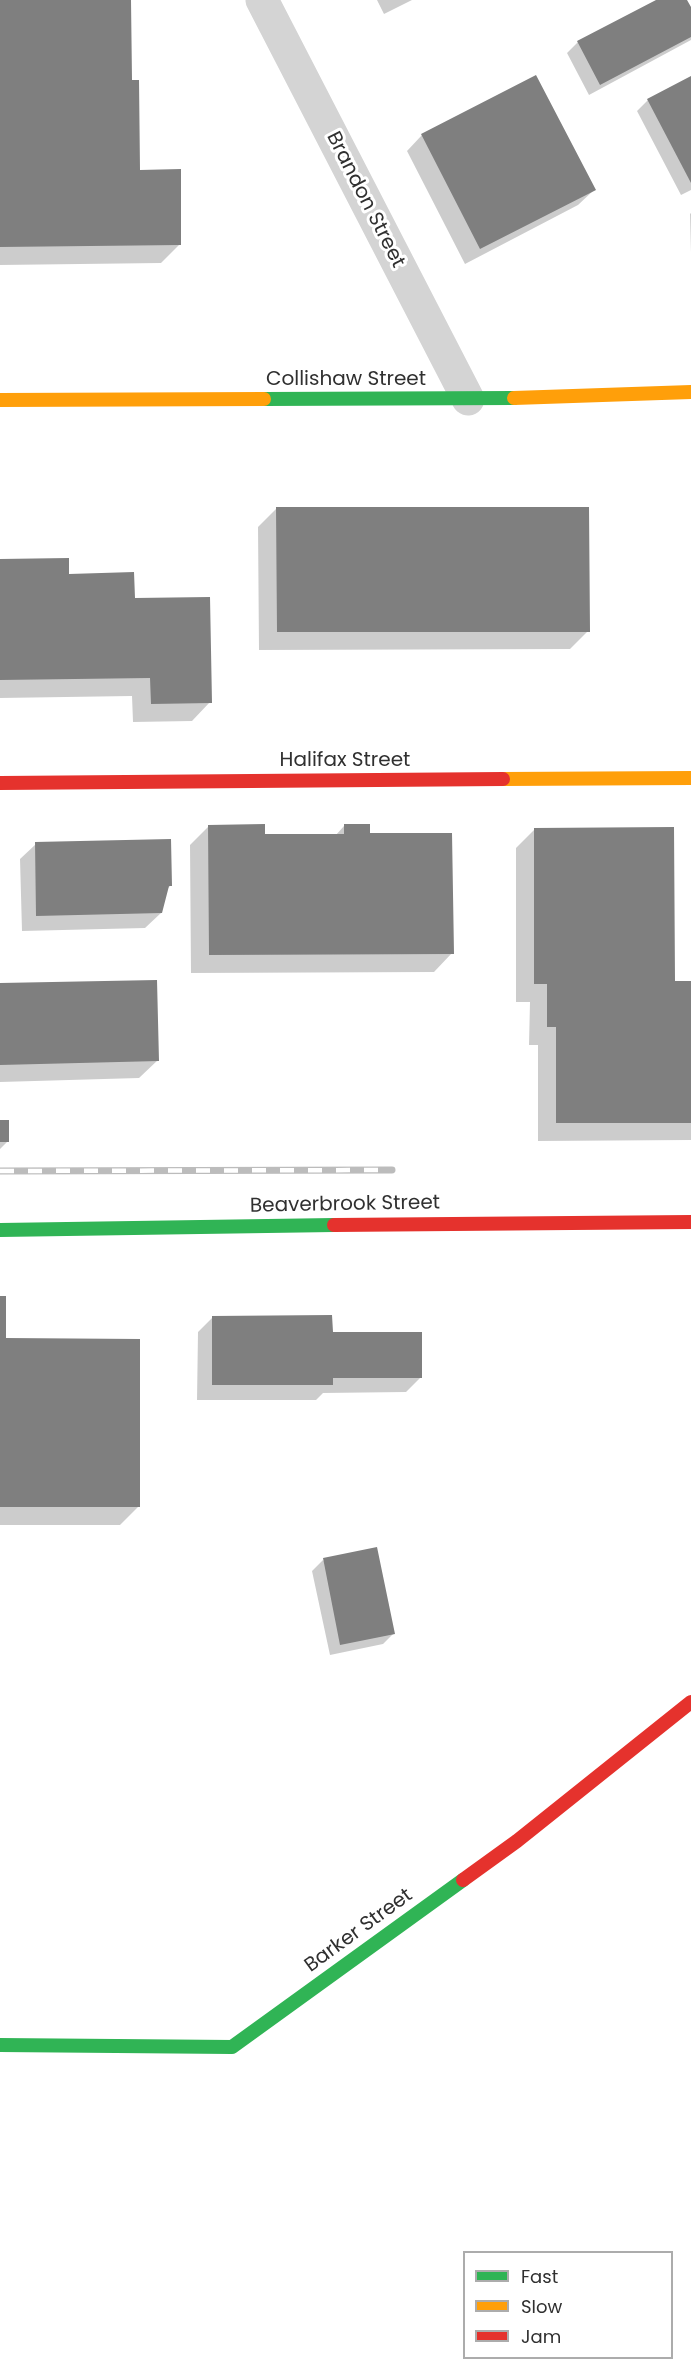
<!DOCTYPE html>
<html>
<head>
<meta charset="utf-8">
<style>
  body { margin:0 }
  #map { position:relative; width:691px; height:2377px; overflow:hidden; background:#fff; font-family:Poppins,sans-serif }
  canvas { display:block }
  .legend { position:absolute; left:463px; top:2251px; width:210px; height:108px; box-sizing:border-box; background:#fff; border:2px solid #acacac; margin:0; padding:8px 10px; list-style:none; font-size:18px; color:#303030 }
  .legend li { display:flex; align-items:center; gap:12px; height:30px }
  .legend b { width:30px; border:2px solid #acacac }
</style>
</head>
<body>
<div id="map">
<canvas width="691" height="2377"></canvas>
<ul class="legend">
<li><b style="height:8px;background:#30b455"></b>Fast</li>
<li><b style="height:8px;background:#ff9f0a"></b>Slow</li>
<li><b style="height:8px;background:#e5322d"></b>Jam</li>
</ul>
</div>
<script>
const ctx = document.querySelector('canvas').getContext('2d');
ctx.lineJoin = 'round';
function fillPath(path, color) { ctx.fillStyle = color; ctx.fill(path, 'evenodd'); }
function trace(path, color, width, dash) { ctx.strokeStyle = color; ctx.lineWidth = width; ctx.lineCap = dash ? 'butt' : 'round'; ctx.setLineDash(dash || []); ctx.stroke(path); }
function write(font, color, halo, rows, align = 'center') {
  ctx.font = font + ' Poppins,sans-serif'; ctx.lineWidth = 6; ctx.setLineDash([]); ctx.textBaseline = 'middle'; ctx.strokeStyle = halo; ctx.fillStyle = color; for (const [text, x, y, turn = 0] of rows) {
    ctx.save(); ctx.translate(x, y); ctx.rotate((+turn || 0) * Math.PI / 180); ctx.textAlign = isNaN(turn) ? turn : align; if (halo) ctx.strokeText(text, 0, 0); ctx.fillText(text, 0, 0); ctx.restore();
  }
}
const shadow = new Path2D(`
  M0 0H129L130 82 139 171 180 244 161 263 0 265Z
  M377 0H412L384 14Z
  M659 0H685L691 11V40L589 95 567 53 578 42Z
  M691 78V190L681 195 637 111 648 100Z
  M422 135 594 190 578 205 465 264 407 151Z
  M691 213V253L690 214Z
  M277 508 588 631 570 649 259 650 258 527Z
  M0 561 68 575 133 600 210 702 192 721 133 722 132 696 0 698Z
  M209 826 264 836H335L344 826 369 835 452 953 434 972 191 973 190 845Z
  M535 829 673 982H691V1140L538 1141V1045H529L530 1002H516V848Z
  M36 844 171 885 167 889 161 913 145 928 22 931 20 859Z
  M0 985 158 1060 139 1078 0 1082Z
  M0 1121 7 1142 0 1149Z
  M0 1298 5 1340 139 1506 120 1525H0Z
  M213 1317 331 1333 421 1377 406 1392 323 1393 316 1400H197L198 1332Z
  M323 1560 394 1633 383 1644 330 1655 312 1571Z`);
const building = new Path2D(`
  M0 0H131L132 80H139L140 170 181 169V245L0 247Z
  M656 0H687L691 7V37L600 85 577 41Z
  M536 75 596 190 480 249 421 134Z
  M691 76V183L647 99Z
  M276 507H589L590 632H277Z
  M69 558V574L134 572 135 598 210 597 212 703 151 704 150 678 0 680V559Z
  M265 824V834H344V824H370V833H452L454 954 209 955 208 825Z
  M674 827 675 981H691V1123H556V1027H547V984H534V828Z
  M171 839 172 886H169L162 913 36 916 35 842Z
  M157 980 159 1061 0 1065V983Z
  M0 1120H9V1142H0Z
  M0 1296H6V1338L140 1339V1507H0Z
  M332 1315 333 1332H422V1378H333V1385H212V1316Z
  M377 1547 395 1634 340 1645 323 1558Z`);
const street = new Path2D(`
  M262 0 468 399`);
const fast = new Path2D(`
  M264 399 514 398
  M0 1230 334 1225
  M0 2045 232 2047 463 1880`);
const slow = new Path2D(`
  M514 398 691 392
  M0 400 264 399
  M503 779 691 778`);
const jam = new Path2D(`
  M0 783 503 779
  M334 1225 691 1222
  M463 1880 517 1841 691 1702`);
const rail = new Path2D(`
  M0 1171 392 1170`);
const streetNames = [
  ["Brandon Street",365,200,63],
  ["Collishaw Street",346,380],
  ["Halifax Street",345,761],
  ["Beaverbrook Street",345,1205,-1],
  ["Barker Street",359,1931,-36]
];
fillPath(shadow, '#0003');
fillPath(building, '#7f7f7f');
trace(street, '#d4d4d4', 33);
trace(fast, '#30b455', 14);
trace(slow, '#ff9f0a', 14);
trace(jam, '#e5322d', 14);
trace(rail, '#bcbcbc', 7);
trace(rail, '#fff', 4.5, [14]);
write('20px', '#303030', '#fff', streetNames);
</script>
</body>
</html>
